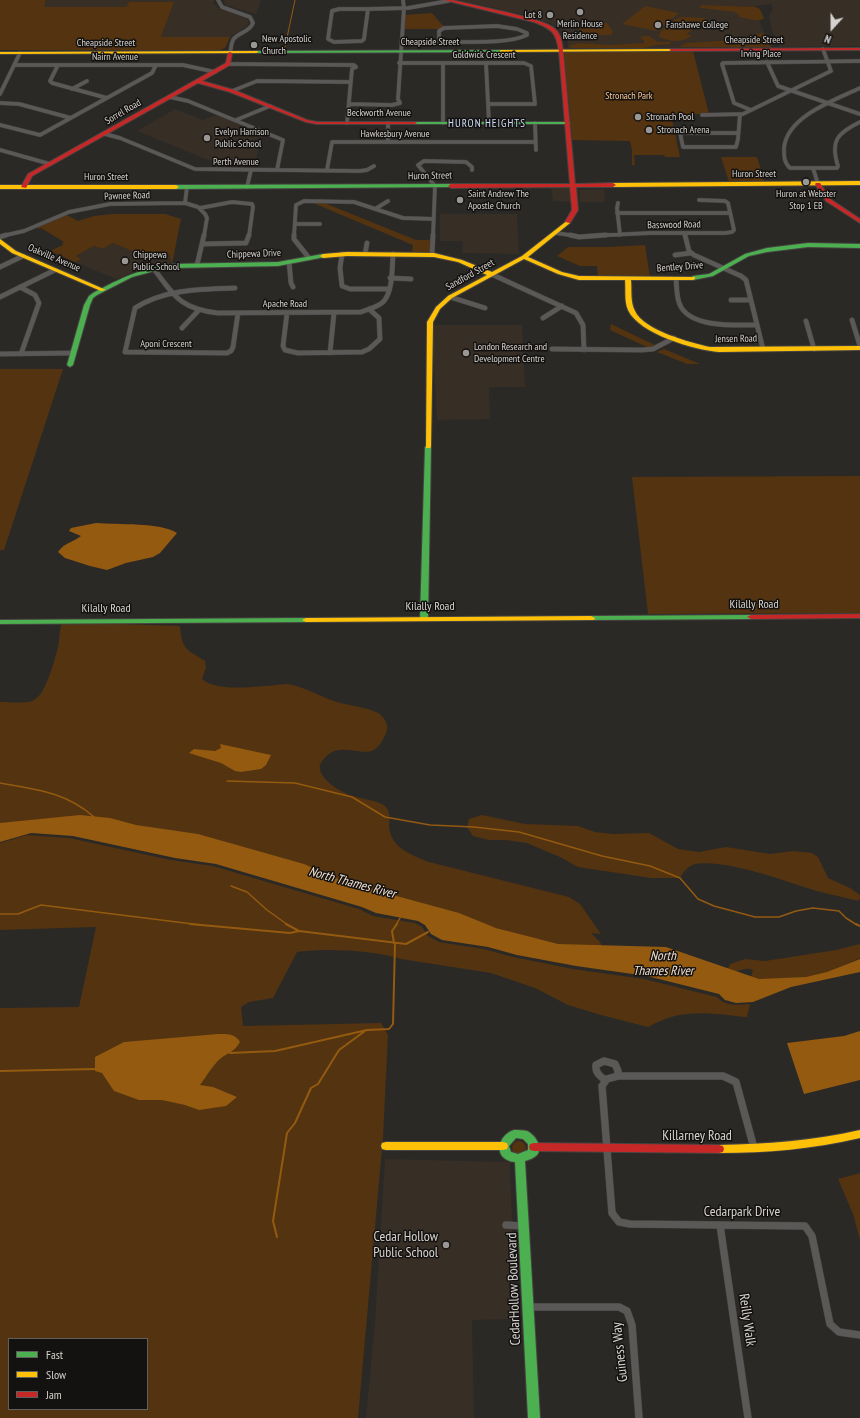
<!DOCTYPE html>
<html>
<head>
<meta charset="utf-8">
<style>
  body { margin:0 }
  #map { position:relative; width:860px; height:1418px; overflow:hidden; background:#2b2926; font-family:"PT Sans Narrow",sans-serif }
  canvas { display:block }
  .legend { position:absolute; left:8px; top:1338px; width:140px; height:72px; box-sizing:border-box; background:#141210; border:1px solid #615f5c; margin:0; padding:5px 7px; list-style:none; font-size:12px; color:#d5d2cf }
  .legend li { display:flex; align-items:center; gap:8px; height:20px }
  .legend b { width:20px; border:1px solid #615f5c }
  .north { position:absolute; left:812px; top:8px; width:40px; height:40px; -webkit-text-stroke:3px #141210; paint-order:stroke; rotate:201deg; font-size:11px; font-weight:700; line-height:16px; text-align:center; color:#d5d2cf }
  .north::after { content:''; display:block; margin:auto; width:14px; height:18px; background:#d5d2cf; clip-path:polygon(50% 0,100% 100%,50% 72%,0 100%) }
</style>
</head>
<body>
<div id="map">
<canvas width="860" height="1418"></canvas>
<ul class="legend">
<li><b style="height:5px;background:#4caf50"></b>Fast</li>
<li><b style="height:5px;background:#ffc107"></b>Slow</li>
<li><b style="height:5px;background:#c62828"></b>Jam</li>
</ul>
<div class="north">N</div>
</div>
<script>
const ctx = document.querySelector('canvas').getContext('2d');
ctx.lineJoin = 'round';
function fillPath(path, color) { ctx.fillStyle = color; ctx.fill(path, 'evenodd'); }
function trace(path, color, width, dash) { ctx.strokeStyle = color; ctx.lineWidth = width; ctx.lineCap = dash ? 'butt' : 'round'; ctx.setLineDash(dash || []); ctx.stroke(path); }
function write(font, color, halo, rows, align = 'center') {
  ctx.font = font + ' "PT Sans Narrow",sans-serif'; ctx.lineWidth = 3; ctx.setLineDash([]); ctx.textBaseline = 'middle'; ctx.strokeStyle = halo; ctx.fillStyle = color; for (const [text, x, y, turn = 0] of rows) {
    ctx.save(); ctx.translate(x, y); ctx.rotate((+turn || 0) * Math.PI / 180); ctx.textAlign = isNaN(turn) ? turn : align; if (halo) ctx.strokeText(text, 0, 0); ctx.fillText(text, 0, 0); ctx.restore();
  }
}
const built = new Path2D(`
  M47 0H214L213 3 220 9 239 15 249 20 247 26 230 37H161L173 2H129L126 7H43Z
  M224 0H261L256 14 225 5Z
  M458 0H860V46L780 47 772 31 769 16 773 10 771 4 755 6 762 28 773 48H568L567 37 562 30 550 23 525 15Z
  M175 109 203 120 219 114 268 134 252 141 259 144 256 160H208L137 131Z
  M551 188H569L572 202 553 201Z
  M604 189 605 202H580L579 190Z
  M440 214H517L519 254 462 253 463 241H440Z
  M113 243 148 258 169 254 172 264 136 271 116 279 75 262 80 259 75 257 94 246 103 249Z
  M432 325H522L525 387H489L490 419 437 420Z
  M385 1159 510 1162 515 1319 472 1320 474 1418H366L375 1321Z`);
const green = new Path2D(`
  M0 0H46L44 7H126L129 2H174L161 37H230L225 48 220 50H0Z
  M701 5 756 7 760 9 764 18C758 23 746 18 739 17L738 14 735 12 701 8 700 7Z
  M645 6 679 13 657 31 622 24Z
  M432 13 444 27 439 29H404L405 15Z
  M682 17 705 18 708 20 700 26H696L687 34 692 36C681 43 671 42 659 37L660 32 675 19Z
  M606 23 608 24 613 32 611 35C601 35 581 37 577 24Z
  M762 33 767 35 770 45V47H679L686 43 737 40Z
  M643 36H649L658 42H670L671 44 657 45 644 48H572L568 46 579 43 610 45 644 43V40L640 39Z
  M693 51 709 114H671L680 157H665L664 155H634L635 165H632V150L630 141 572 140 564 53 565 52Z
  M721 157H757L764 181 729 182Z
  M322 202 416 240H431L430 253 412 254 413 245 313 203H301Z
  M65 214 78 221 94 216 113 214H165L181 219 172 264 169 254 148 258 113 243 103 249 94 246 76 256 81 259 75 262 50 251 63 245 62 243 64 242 41 228 39 229 36 227Z
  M645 245 650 278 598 277 597 266H580L557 256 568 247H608Z
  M611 324 657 346 649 348 610 330Z
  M664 349 700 364H687L657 352Z
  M0 369H63L4 550H0Z
  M860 476V613L648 614 632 477Z
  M62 622 180 626C182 650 186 649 205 661L206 668 202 679C219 694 267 685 288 684 306 687 320 697 337 702 347 705 369 708 378 713 383 716 389 724 387 730 385 737 380 746 374 750 361 757 338 740 323 760 321 763 319 765 320 768 320 780 342 793 353 796 362 799 374 800 382 804 394 811 387 823 390 832 395 850 414 856 429 862L569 897 580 904 601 934 591 933 600 942 603 948 555 945 342 883 323 874 0 823V702C8 702 27 704 34 700 46 694 55 659 58 647 60 638 59 630 62 622Z
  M482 815 525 824 578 826 595 832 613 834 649 833 678 849 699 852 726 847 770 854 793 851 812 853 818 857 828 878 850 888 860 895V898L858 901C840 896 821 893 804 887 777 878 723 859 695 864 688 866 683 872 680 878H651L578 867 560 857 527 843 506 840H489L473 836 467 827 469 819Z
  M27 835 69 838 171 860 213 866 359 909 373 916 415 923 422 927 428 936 439 942 484 949 513 957 573 969 644 979 717 997C726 1007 738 1005 750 1004L747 1017C737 1017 727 1014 717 1014 689 1012 672 1014 648 1027L601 1015 568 1005 535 988 491 973 401 959C372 950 327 948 297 952L273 998 249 1002 241 1007 243 1026 381 1023 388 1035 383 1137 358 1418H0V1008L79 1007 96 927 0 930V843ZM9 1339H147V1409H9Z
  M860 944V958L824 974 803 978 757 980 751 977 753 970C745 966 736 974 727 971L730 964 745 959 765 961 836 950Z
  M512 1148a7 7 0 1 1 14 0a7 7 0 1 1-14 0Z
  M860 1173V1240L853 1214 838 1179Z`);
const water = new Path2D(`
  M96 523C118 525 160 522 177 533L160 553 153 557 126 563 107 570 90 566 65 558 58 552C65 542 72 543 81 536L69 531 71 528Z
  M220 744 271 755 266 765 261 769 241 772 235 771 221 763 189 753 194 749 215 751 221 748Z
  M80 815 110 818 136 825 198 834 304 864 345 882 459 913 496 928 558 944 666 947 759 979 806 977 827 972 860 959V972L791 987 753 1002 736 1003 725 1000 719 994 647 976 576 966 517 955 488 947 442 940 431 934 425 925 418 921 376 913 362 907 216 864 175 858 73 836 31 833 0 842V823Z
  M860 1031V1080L804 1094 787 1043 844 1036Z
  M218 1034C226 1034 235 1033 240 1042 234 1053 228 1052 220 1059 213 1065 206 1077 200 1085L213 1087 237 1097 226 1106 199 1110 185 1105 162 1100H139L114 1091 102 1073 95 1071V1057L124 1042Z`);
const streamFar2 = new Path2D(`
  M285 47 295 0`);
const streamFar1 = new Path2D(`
  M227 781 295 783 352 797 385 817 430 825 474 827 519 832 602 856 650 866 680 878 698 899 714 906 755 917H779L796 911 813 908 839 911 846 918 857 925
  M0 783C35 789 66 792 94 817
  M231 886 247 892 267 910 288 925
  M0 914H18L41 905 201 925
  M396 925 400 918`);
const stream = new Path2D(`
  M190 924 290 933 299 931 406 944 428 932
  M286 924 299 931
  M856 924 860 926
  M394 943 392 931 397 924
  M230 1053 275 1051 367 1030 389 1029 393 1024 395 943
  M0 1071 96 1069
  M277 1237 273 1221 287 1133 295 1123 311 1088 318 1084 339 1050 365 1031`);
const streetFar2 = new Path2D(`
  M218 0 222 7 250 17 253 23C249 33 238 32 233 40 231 44 231 49 230 53
  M339 9H368L364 39 362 41 334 42 328 39 332 11Z
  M368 9 408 8 448 1
  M497 26 517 29 527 33V35C506 45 463 41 439 42V31L444 28Z
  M401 42H439
  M767 62 778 86 860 114
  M399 63H524L531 66 535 104H489
  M443 63V123
  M486 63 489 123
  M228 64 354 65 356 67 352 69 347 123
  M14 65H183L215 72
  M58 65 50 81 52 83 107 98
  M72 89 87 81
  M232 91 257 81 351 82
  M0 94 20 53
  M170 97 188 101 283 140 277 170
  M0 103 19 104 71 118
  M349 104 392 105 400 103 398 99 404 8 403 0
  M751 110 734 103 722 64 723 63 860 61
  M702 115 743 114 831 71 823 49
  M236 120 270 106
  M388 123V142
  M535 123 536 150
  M0 125 40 135 152 73 156 65
  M737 133H680L683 147H736L738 139 740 114
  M105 134 120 138 195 169 360 171 367 170 374 166
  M0 150 50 164
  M813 168H837L838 166C830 141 837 133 860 122
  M327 170 332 142H535
  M818 184 813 168H790C784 163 784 156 784 148 787 116 835 100 860 88
  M247 187 251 170
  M185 203 187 187
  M618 203 617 208 620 235
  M200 208 232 202 252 204 253 207 249 236
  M375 209 388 201
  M617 213H730
  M295 224H320
  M556 233 576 236
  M684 233 685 236
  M2 236 24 231 69 212 110 204 185 203 198 207 205 214 207 218 204 236
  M294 236 296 205 304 201 354 202 403 218 434 219
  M433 236 435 186 418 165 424 161 466 162 472 167V170
  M588 236 650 233H725L732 232 734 230 728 203 725 201 699 200`);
const streetFar1 = new Path2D(`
  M294 235V239L309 258
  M570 235 579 237 606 235
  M685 235 689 251 694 255 741 276 746 280 763 349
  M0 237 6 235
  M203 244 246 243 249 235
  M342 254 340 268 342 286 350 289H389
  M365 254 367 243
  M432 255 433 235
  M675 255 691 253
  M289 262 291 283 293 287
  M197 265 204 235
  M0 267 23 256
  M154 269C175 297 181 309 218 313L361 312C368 309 379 307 384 301 393 290 392 268 393 254
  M491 274 576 313 583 325 584 350
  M390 278 411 279
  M676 279C677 288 676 299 681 307 693 328 736 325 757 325
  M20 287 35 295 39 303 21 354
  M235 288C202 289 164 289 135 308L125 352 227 353 231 351 233 347 238 313
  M0 297 55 270
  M450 297 485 308
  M731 300H750
  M287 313 283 346 285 350 298 353 362 352 369 349 380 339 379 318 369 309
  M543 318 562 306
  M852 320 860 346
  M806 321 814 349
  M182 328 198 311
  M552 349 642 350 653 349 674 338
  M330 353 334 313
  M0 354 73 353`);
const street = new Path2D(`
  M605 1080C600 1076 595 1073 596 1065L604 1061 615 1064 618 1071V1076
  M754 1148 736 1082 723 1076H618L607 1079 602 1086 612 1213 619 1222 630 1224 805 1226 812 1236 830 1324 839 1332 860 1335
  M506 1225 524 1226
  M720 1225 748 1418
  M528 1307H619L627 1311 632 1325 639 1418`);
const fast = new Path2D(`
  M501 50 503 51V52L256 53 254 52 256 51Z
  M413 122H568L570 123 568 124H415L413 123Z
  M451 184 453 185V187L176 189 173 187 176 185Z
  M808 243 860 244V248L808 247 767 252 749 256 713 276 693 280 690 278 693 276 709 274 745 254 767 248Z
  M323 254 325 255V257L278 266 172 268 158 270 132 277 97 295 93 298 90 305 73 365 70 367 67 365 84 305 89 296 93 293C121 278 140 269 172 264L278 262Z
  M428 445 431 447 428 619 424 621 420 619 425 447Z
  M751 615 755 617 754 619 591 620 587 618 591 616Z
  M306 618H309L310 620 309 622 0 624V620Z
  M514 1130C518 1130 523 1130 527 1131 534 1134 544 1147 537 1155 534 1158 529 1160 525 1161L540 1418H528L515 1162C493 1160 496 1136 514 1130ZM516 1138 523 1139 528 1144V1150L518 1154 511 1152 509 1146Z`);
const slow = new Path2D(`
  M671 49 673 50V51L501 52 499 51 501 50Z
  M258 51V52L256 53 0 54V52Z
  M860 181V185L613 187 610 185 613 183Z
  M0 185H176L179 187 176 189H0Z
  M568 220 570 221V223L528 257 562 272 579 276 695 277V279L693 280H631C632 290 630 302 635 311 643 330 691 343 710 347L860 346V350L719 352C695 350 639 334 628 310 624 301 626 290 625 280H579L558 274 524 259 452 298 440 309 433 322 431 447 430 448H426L427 322 436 307 448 296 487 275 458 262 434 257 347 256 323 258 320 256 323 254 347 252 434 253 462 260 492 272 522 256Z
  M0 239 16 251 106 290 101 291 12 253 0 244Z
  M591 616 595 618 594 620 306 622 302 620 306 618Z
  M860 1130V1138C813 1149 767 1153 719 1153L715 1152 714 1149 715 1146 719 1145C767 1144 813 1141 860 1130Z
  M386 1142H503L507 1143 508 1146 507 1149 503 1150H386L382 1149 381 1146 382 1143Z`);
const jam = new Path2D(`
  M444 0H452C477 6 504 11 529 18 538 21 548 23 555 29 561 34 562 43 563 51L575 184 613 183 616 185 613 187H576L578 210 570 223 565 222 572 210 570 187 451 188 448 186 451 184H570L559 51C556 32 552 29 534 22Z
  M860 48V50L671 51 669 50 671 49Z
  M230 52 232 53 230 65 202 81 234 90 307 120 317 122H415L417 123 415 124H317L306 122 230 92 198 83 32 176 26 188 21 187 28 174 226 63 228 53Z
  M816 183H820L830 199 860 219V223L826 201 815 184Z
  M860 614V618L751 619 747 617 751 615Z
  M534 1143 719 1145 723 1146 724 1149 723 1152 719 1153 534 1151 530 1150 529 1147 530 1144Z`);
const markers = [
  [580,12,4,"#9a9794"],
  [550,15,4,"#9a9794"],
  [658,25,4,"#9a9794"],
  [254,45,4,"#9a9794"],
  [638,117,4,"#9a9794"],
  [649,130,4,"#9a9794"],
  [207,138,4,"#9a9794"],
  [806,182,4,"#9a9794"],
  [460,200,4,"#9a9794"],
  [125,261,4,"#9a9794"],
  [466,353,4,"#9a9794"],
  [446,1245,4,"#9a9794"]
];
const farPoinames = [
  ["Lot 8",542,15,"right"],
  ["Merlin House",580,24,"center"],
  ["Residence",580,36,"center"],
  ["Fanshawe College",666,25],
  ["New Apostolic",262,39],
  ["Church",262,51],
  ["Stronach Pool",646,117],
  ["Stronach Arena",657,130],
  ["Evelyn Harrison",215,132],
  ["Public School",215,144],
  ["Saint Andrew The",468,194],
  ["Apostle Church",468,206],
  ["Huron at Webster",806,194,"center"],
  ["Stop 1 EB",806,206,"center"],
  ["Chippewa",133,255],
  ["Public School",133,267],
  ["London Research and",474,347],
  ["Development Centre",474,359]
];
const farStreetnames = [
  ["Cheapside Street",754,40],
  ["Cheapside Street",430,42],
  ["Cheapside Street",106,43],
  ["Irving Place",761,54],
  ["Goldwick Crescent",484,55],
  ["Nairn Avenue",115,57],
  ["Sorrel Road",123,112,-30],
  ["Beckworth Avenue",379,113],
  ["Hawkesbury Avenue",395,134],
  ["Perth Avenue",236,162],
  ["Huron Street",754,174],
  ["Huron Street",430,176,-1],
  ["Huron Street",106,177],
  ["Pawnee Road",127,196,-2],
  ["Basswood Road",674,225,-1],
  ["Chippewa Drive",254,254,-2],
  ["Oakville Avenue",54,258,23],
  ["Bentley Drive",680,267,-4],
  ["Sandford Street",470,275,-29],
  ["Apache Road",285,304],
  ["Jensen Road",736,339,-1],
  ["Aponi Crescent",166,344]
];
const farParknames = [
  ["Stronach Park",629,96]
];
const farNeighbourhoodnames = [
  ["HURON HEIGHTS",487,124]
];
const streetNames = [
  ["Kilally Road",754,605],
  ["Kilally Road",430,607],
  ["Kilally Road",106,609]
];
const waterNames = [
  ["North Thames River",352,883,15],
  ["North",663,956],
  ["Thames River",663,971]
];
const nearStreetnames = [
  ["Killarney Road",697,1136],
  ["Cedarpark Drive",742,1212],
  ["CedarHollow Boulevard",514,1289,-92],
  ["Reilly Walk",747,1320,82],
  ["Guiness Way",620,1352,-96]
];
const nearPoinames = [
  ["Cedar Hollow",438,1237],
  ["Public School",438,1253]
];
fillPath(built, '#372e26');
fillPath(green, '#533310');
fillPath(water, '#945a10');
trace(streamFar2, '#945a10', 1);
trace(streamFar1, '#945a10', 1.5);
trace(stream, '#945a10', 2);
trace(streetFar2, '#464442', 4.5);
trace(streetFar1, '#464442', 5.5);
trace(street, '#464442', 8);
trace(fast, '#464442', 2);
trace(slow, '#464442', 2);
trace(jam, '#464442', 2);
trace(streetFar2, '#5b5958', 3.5);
trace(streetFar1, '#5b5958', 4.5);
trace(street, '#5b5958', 7);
fillPath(fast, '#4caf50');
fillPath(slow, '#ffc107');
fillPath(jam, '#c62828');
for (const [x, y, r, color] of markers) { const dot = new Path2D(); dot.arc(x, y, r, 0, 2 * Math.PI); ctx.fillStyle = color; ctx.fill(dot); trace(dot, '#141210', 1.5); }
write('10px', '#d5d2cf', '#141210', farPoinames, 'left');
write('10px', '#d5d2cf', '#141210', farStreetnames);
write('10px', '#fcc895', '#141210', farParknames);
ctx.letterSpacing = '1px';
write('11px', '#cfddf8', '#141210', farNeighbourhoodnames);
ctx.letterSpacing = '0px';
write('12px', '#d5d2cf', '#141210', streetNames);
write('italic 13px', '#f2e0d0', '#141210', waterNames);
write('14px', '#d5d2cf', '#141210', nearStreetnames);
write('14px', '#d5d2cf', '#141210', nearPoinames, 'right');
</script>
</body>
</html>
